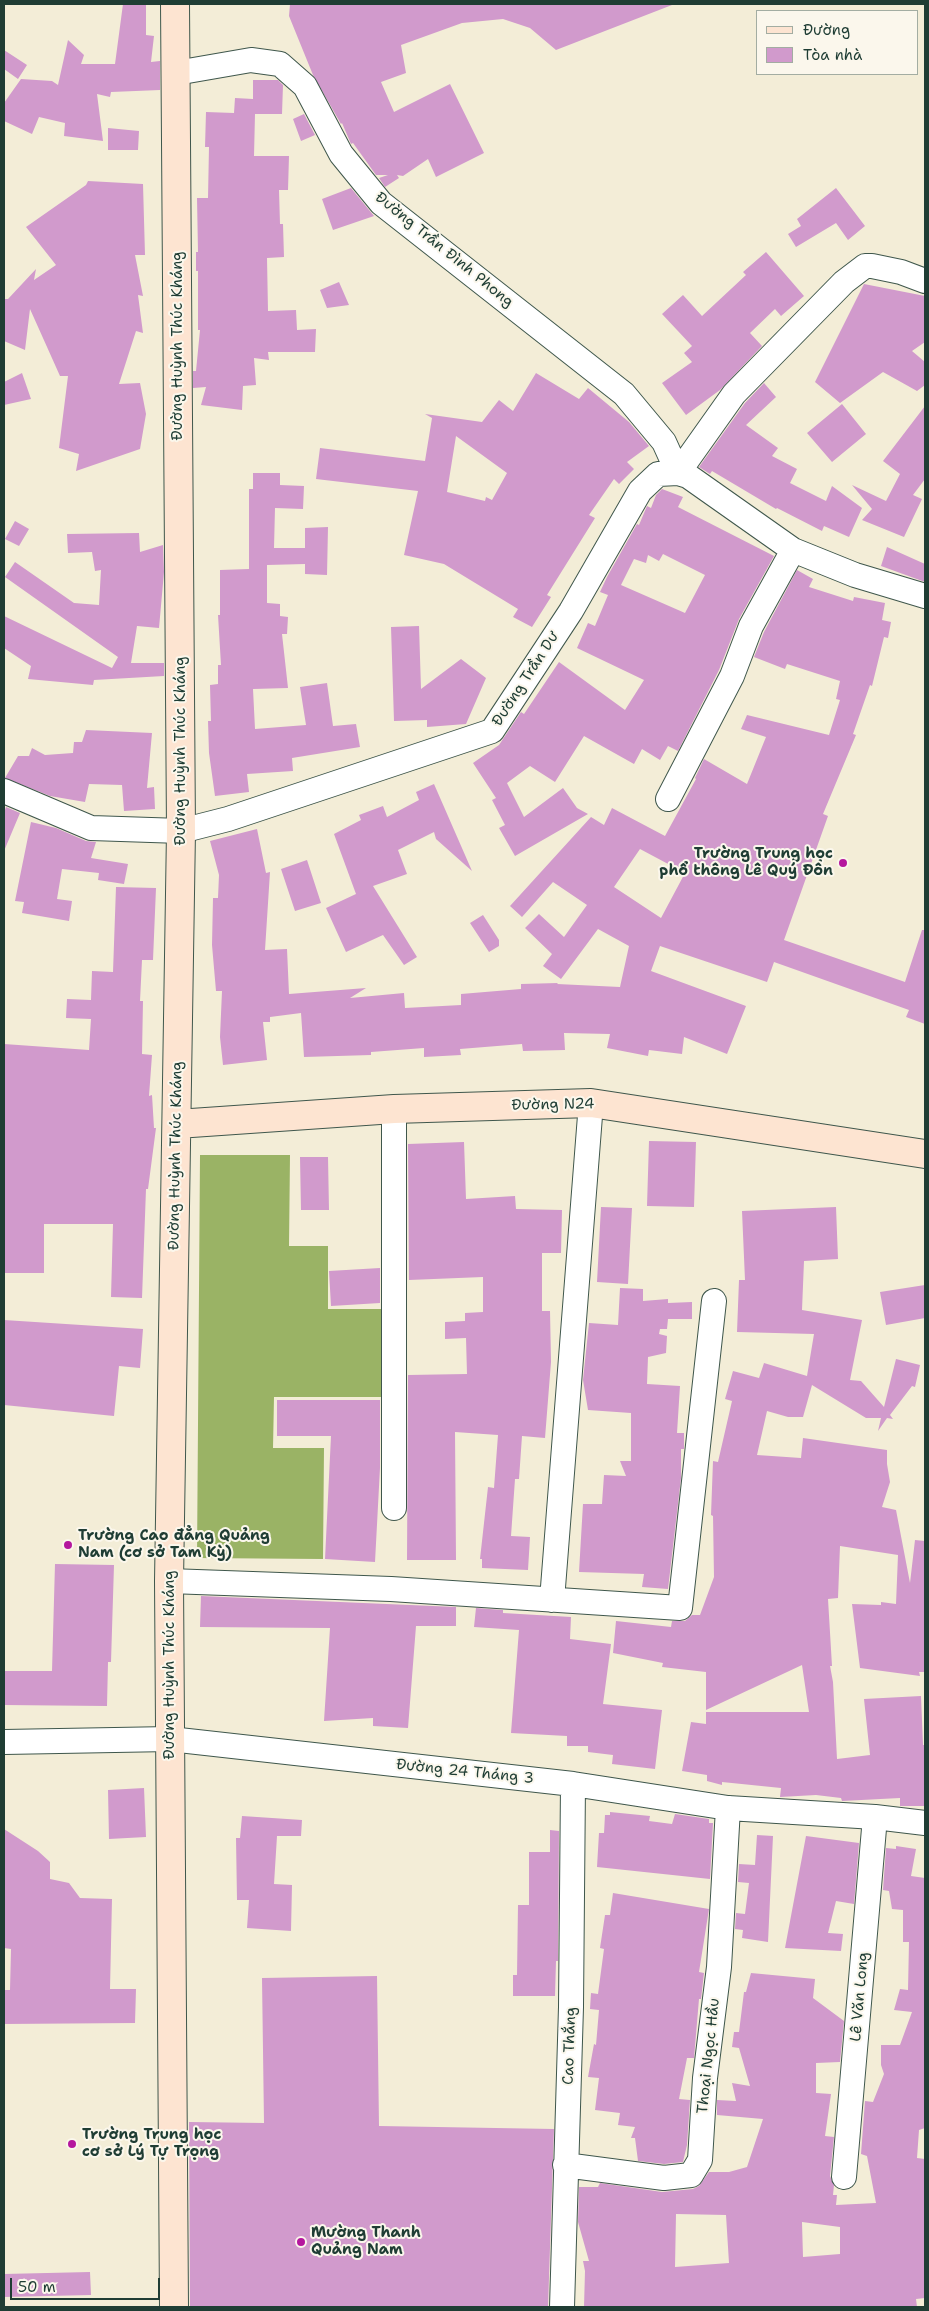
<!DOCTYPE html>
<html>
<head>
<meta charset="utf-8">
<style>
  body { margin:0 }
  #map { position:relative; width:929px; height:2311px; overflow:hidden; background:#f3edd7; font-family:"Shantell Sans",sans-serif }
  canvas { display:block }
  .frame { position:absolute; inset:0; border:5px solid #1f3d34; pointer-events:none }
  .legend { position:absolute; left:756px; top:10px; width:162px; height:65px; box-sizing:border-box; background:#fbf7ec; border:1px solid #a3ada2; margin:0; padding:6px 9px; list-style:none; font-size:15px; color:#1f3d34 }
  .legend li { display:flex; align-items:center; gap:10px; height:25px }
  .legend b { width:25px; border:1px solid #a3ada2 }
  .scale { position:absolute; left:10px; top:2278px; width:150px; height:22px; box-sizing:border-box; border:2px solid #1f3d34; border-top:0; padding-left:6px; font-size:15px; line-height:18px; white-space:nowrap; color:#1f3d34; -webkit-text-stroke:4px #fbf7ec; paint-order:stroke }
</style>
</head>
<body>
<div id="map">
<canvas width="929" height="2311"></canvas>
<div class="frame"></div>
<ul class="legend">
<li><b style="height:6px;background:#fde4d1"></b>Đường</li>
<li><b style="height:14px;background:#d19acc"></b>Tòa nhà</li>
</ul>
<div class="scale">50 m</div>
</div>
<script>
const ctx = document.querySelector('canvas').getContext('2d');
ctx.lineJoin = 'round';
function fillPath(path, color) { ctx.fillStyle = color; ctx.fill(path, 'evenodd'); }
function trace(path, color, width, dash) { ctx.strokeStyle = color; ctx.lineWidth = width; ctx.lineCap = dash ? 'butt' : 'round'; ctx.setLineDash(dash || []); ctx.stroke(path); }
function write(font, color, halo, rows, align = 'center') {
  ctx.font = font + ' "Shantell Sans",sans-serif'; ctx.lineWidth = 4; ctx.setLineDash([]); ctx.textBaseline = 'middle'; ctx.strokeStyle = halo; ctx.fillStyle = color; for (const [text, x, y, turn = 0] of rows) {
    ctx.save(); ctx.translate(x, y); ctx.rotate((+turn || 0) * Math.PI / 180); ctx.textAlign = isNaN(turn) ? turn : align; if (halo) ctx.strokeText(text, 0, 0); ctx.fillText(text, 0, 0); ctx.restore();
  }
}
const forest = new Path2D(`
  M200 1155H290L289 1246H328V1309H391L390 1397H274L273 1448H324L323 1559 197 1558Z`);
const building = new Path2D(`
  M123 4H146V35L154 36 151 62 160 61V90L111 92 110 97 97 94 103 141 64 136 65 123 39 117 32 134 4 121V103L21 79 52 81 58 85 68 40 84 55 81 64H115Z
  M290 4H672V5L556 50 530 28 503 19 462 23 401 45 406 73 381 82 394 112 450 84 484 153 436 177 428 159 403 176 397 175 399 178 385 187 379 178 388 175H376L353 143 351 144 342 123 341 124 313 75 289 16Z
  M4 50 27 65 18 79 4 69Z
  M253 80H278L283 85 282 114H255L254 156H289L288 190H279L280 224H283L284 257 267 258 268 311 296 310 297 330 316 329 315 352H268L269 360 254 358 256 385 243 386 242 410 201 405 206 387 193 388V371H196L200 330H198V271H196V252H198L197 198H208L209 147H205L206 112 234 113 235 98 253 99Z
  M304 114 315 135 301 141 293 119Z
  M108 128 139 131 138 150H108Z
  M88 181 143 184 145 255H135L143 296 138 295 143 333 136 331 119 384 140 383 146 414 140 449 76 471 79 454 59 448 68 376H60L30 309 25 350 4 341V299H8L36 269 34 280 56 265 26 227 86 185Z
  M351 188 374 216 333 230 322 199Z
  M836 188 865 226 848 240 836 223 796 247 788 234 801 226 797 219Z
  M766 252 804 296 781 316 775 309 750 333 762 346 720 390 686 415 662 383 692 362 684 353 692 346 662 314 683 295 702 316 746 275 743 272Z
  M339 282 349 305 327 308 320 290Z
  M864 284 925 296V342L912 351 925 362V385L917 391 883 372 840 403 815 382Z
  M22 373 31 399 4 405V382Z
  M536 373 579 399 588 388 629 422 649 446 627 462 634 469 619 484 614 479 589 515 595 518 547 595 551 597 532 627 513 617 518 609 444 564 404 555 418 491 316 479 320 448 425 461 432 418 425 414 482 422 499 400 513 411ZM456 436 507 473 492 500 486 497 485 501 447 492Z
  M764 383 776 397 746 425 778 448 772 456 797 469 790 483 826 501 832 486 862 508 849 537 824 526 822 531 777 508 776 509 712 471 710 474 699 467 745 403Z
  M842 404 866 434 832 462 807 433Z
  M925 406V479L913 495 922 499 904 537 862 520 872 509 852 485 886 501 900 474 883 461Z
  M253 473H280V485L304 486 303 509 275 508 274 548H305V528L328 527 327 575 305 574V564L267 565V603L280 604V616L288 617 287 634H282L288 688 253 689 255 729 306 725 300 687 327 683 333 726 356 724 360 747 292 758 293 771 247 774 249 792 215 796 209 753 208 721H211L210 685 218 684V665H221L218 615H220V570L249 569V489H253Z
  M662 489 683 497 678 507 774 556 739 619 719 670 678 751 668 746 660 760 642 749 634 764 584 736 555 782 530 766 507 783 524 817 563 788 577 808 588 814 515 856 499 828 505 825 492 800 496 798 473 763 499 745 521 712 524 714 559 662 625 710 644 680 577 648 588 623 595 626 608 595 600 592 607 577 637 524 639 525 647 506 651 508 656 495ZM663 554 705 575 685 613 621 585 634 559 646 563 648 555 659 561Z
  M15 521 29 529 19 546 5 539Z
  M139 533 140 552 163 545 164 572 159 628 137 626 131 663H164V676L94 680 93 685 28 679 31 666 4 648V616L112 668 118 657 5 577 15 562 74 603 99 605 101 570 95 571 92 552 68 553 67 534Z
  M887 547 925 564V582L881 566Z
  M797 570 813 579 809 587 853 601 854 597 885 603 882 620 891 622 888 638 884 637 872 686 870 685 853 734 856 735 823 814 828 816 784 940 905 982 922 930H925V1024L906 1017 909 1010 774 962 767 982 660 946 651 971 746 1006 727 1054 684 1037 682 1054 649 1050 648 1056 607 1048 610 1034 564 1033 565 1050 523 1051 522 1044 460 1049 461 1055 424 1057V1048L371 1052V1055L304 1057 301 1013 270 1017V1022H263L267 1060 223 1065 220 1037 222 991H216L212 945 213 898H218L219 875 210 841 257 829 266 873 270 872 265 950 287 949 289 994 366 988 350 998 404 993 405 1008 461 1005V994L521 989V984L558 983 557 984 620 987 629 946 598 929 561 979 543 966 552 954 525 928 539 914 564 937 587 905 553 882 522 917 510 906 591 817 604 825 612 808 665 836 696 779 695 778 704 759 747 784 766 737 741 729 747 715 829 735 840 700 836 699 840 681 787 664 785 669 754 657 764 632ZM640 849 685 873 661 918 614 887Z
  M419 626 421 689 461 659 486 678 466 724 427 727V720L394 721 391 627Z
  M86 730 152 733 147 788 154 787 155 809 124 811 122 785 89 784 85 802 50 796 5 778 18 756H29L32 748 45 755 73 753 74 742H82Z
  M434 784 472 871 436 839 434 832 398 850 407 874 373 886 417 957 404 965 383 935 346 952 326 908 356 894 334 834 361 820 359 815 383 806 387 817 419 800 416 792Z
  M6 807 20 813 4 851V813Z
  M31 822 56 828 86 841 96 842 91 858 128 864 124 884 98 880 99 873 62 869 57 899 72 901 69 921 22 913 24 902 15 901Z
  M307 860 321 903 295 911 281 869Z
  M116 887 156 888 153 960H142L140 1001H143L142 1054 152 1055 149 1096 152 1095 154 1128H156L148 1189H146L142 1298 111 1297 113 1224H44V1273H4V1044L89 1050 91 1019 66 1018 67 999 91 1000 92 971 113 972Z
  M483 915 499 940V946L489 952 470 923Z
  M649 1141 696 1142 694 1207 647 1206Z
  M464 1142 466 1199 515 1196 516 1209 562 1210 561 1253H542V1311H550L551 1362 545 1438 522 1436 519 1479H515L511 1536 530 1537 528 1570 482 1568V1559H480L488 1487 494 1488 498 1435 455 1432 456 1560H407L408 1375 467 1374 466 1338 445 1339V1322L465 1321V1313L483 1312V1277L409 1280 408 1144Z
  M300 1157H328L329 1210H301Z
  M601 1207 632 1208 628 1284 597 1282Z
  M836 1207 838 1259 804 1261 802 1310 862 1320 850 1380 861 1381 884 1407 896 1359 920 1365 915 1387 912 1386 890 1415 893 1419 887 1418 878 1431 881 1418H866L812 1385 803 1417H788L767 1411 757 1455 801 1458 803 1438 887 1450V1464L890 1482 882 1507 896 1510 910 1583 915 1540 925 1541V1672H919L920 1676 860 1668 852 1604 881 1605V1602L896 1604 898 1555 840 1546 838 1598 828 1599 832 1666H830L833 1682 837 1759 870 1755 864 1699 921 1696 923 1745H925V1806H900V1798L842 1801 841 1798 816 1795 780 1797 781 1788 722 1782V1785L707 1781V1775L682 1771 691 1722 706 1724V1712H809L802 1665 706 1710V1672L662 1667 663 1663 613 1653 616 1621 671 1627 672 1621H685L692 1615H700L714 1577 713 1516 711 1515 713 1461 718 1462 732 1401 725 1399 733 1371 759 1378 764 1363 807 1376 814 1334 737 1332 739 1280H745L742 1211Z
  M380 1268V1303L331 1306 329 1271Z
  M925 1285V1318L886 1325 880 1292Z
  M620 1288 643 1289V1301L668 1299V1303L692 1302V1319H668L667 1329H660L659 1334 667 1336 666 1353 648 1357 647 1384 680 1386 677 1433H684V1449H681V1478L668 1589 642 1587 644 1574 579 1572 583 1504H602L604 1475 626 1476 620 1461H631V1413L588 1410 583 1380 589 1323 618 1325Z
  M4 1320 143 1329 140 1368 119 1366 114 1416 4 1405Z
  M277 1400H380V1468L375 1562 325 1559 331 1436H277Z
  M55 1564 114 1565 111 1662H108L107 1706 4 1705V1671H52Z
  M201 1596 456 1607V1626H416L408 1728 373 1726V1718L324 1721 330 1628 200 1627Z
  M476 1608 503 1610V1613L571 1617 570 1639 611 1644 603 1704 662 1710 655 1769 612 1764 613 1755 588 1752V1746H567V1736L511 1733 519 1630 474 1627Z
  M144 1788 146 1837 109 1839 108 1790Z
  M610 1812 650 1816 649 1821 672 1824 675 1814 709 1819V1823H713L710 1879 597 1867 599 1833H604L605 1815H610Z
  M242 1816 302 1820 301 1836H277L274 1884 292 1885 291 1931 247 1928 249 1900H237L236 1838H240Z
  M4 1829 38 1851 50 1862V1879L69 1883 80 1898 112 1899 110 1989H136L135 2023 4 2024V1990H10L11 1949 4 1948Z
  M550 1830 559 1831 558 1961H556L555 1996H513V1975H517L518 1905H529V1852H550Z
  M757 1835 773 1836 768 1942 742 1938 743 1930 735 1929 736 1913 745 1914 749 1883 738 1882 739 1864 755 1865Z
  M806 1836 859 1843 854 1904 836 1901 828 1933 843 1934 841 1951 785 1948Z
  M896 1846 916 1849 911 1876 925 1878V2128L919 2130 917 2158 925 2159V2298L916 2299 917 2307H584L585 2271 583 2261H589L578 2222 579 2187H598L600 2183 662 2192 693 2189 699 2186 709 2172H729L747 2167 763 2119 717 2115V2100L736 2101 732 2083 750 2086 739 2048 732 2047 734 2032H739L744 1992H746L751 1973 815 1979 813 1998 844 2021 840 2062 816 2063V2093L831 2094 825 2136 834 2137 830 2176 834 2185 833 2195H837L836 2205 876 2203 867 2156 861 2154 865 2101 873 2102 884 2074 881 2065V2045H900L912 2012 894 2010 900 1989 908 1990 909 1942H903V1910L892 1909 889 1891 883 1890 886 1848 896 1849ZM676 2214 726 2215 729 2263 675 2267ZM802 2222 840 2227V2254L803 2257Z
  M613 1893 709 1909 699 1972 704 1973 701 1999H699L694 2058H687L679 2099 690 2100 687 2145 683 2162 664 2164 638 2161 635 2138H631L635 2127 618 2125 620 2113 595 2110 599 2078 588 2077 594 2044 596 2045 599 2010 590 2009 591 1993 598 1994 604 1949 600 1948 605 1915H610Z
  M377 1976 379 2126 554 2129 548 2307H190L189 2122 264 2123 262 1978Z
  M90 2272 91 2295 4 2297V2274Z`);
const street = new Path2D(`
  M176 73 251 60 280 64 305 86 341 154 381 203 624 394 664 442 678 473
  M678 473 734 394 844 282 865 266H872L901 272 925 281
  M4 791 91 828 181 831 228 819 492 731 571 611 640 491 658 474 678 473 688 476 793 550 855 575 925 596
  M668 799 732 676 751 626 793 550
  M394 1508V1109
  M169 1581 391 1589 680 1608 714 1301
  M552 1600 591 1103
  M4 1742 170 1739 573 1784 728 1808 875 1817 925 1823
  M565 2165 664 2178 691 2175 700 2160 705 2078 719 1967 728 1808
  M844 2177 875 1817
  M562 2307 571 2007 573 1784`);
const secondary = new Path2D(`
  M177 1124 394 1109 591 1103 925 1154
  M174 2307 169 1581 181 831 175 4`);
const markers = [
  [843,863,5,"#b5179e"],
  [68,1545,5,"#b5179e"],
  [72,2144,5,"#b5179e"],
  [301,2242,5,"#b5179e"]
];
const streetNames = [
  ["Đường Trần Đình Phong",444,250,39],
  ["Đường Huỳnh Thúc Kháng",178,346,-90],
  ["Đường Trần Dư",526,679,-57],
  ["Đường Huỳnh Thúc Kháng",181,751,-90],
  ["Đường N24",553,1105,-1],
  ["Đường Huỳnh Thúc Kháng",176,1156,-89],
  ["Đường Huỳnh Thúc Kháng",170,1665,-90],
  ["Đường 24 Tháng 3",465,1772,6],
  ["Lê Văn Long",860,1997,-85],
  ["Cao Thắng",570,2046,-88],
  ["Thoại Ngọc Hầu",709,2056,-84]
];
const poiNames = [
  ["Trường Trung học",833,854,"right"],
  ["phổ thông Lê Quý Đôn",833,871,"right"],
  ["Trường Cao đẳng Quảng",78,1536],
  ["Nam (cơ sở Tam Kỳ)",78,1553],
  ["Trường Trung học",82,2135],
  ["cơ sở Lý Tự Trọng",82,2152],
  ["Mường Thanh",311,2233],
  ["Quảng Nam",311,2250]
];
fillPath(forest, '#9ab365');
fillPath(building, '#d19acc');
trace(street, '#3f574c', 26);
trace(secondary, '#3f574c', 30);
trace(street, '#fff', 24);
trace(secondary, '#fde4d1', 28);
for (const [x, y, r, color] of markers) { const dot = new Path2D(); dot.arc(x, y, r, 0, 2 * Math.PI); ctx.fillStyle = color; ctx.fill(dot); trace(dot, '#fbf7ec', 2); }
write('15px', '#1f3d34', '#fbf7ec', streetNames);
write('bold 15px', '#1f3d34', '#fbf7ec', poiNames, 'left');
</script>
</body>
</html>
